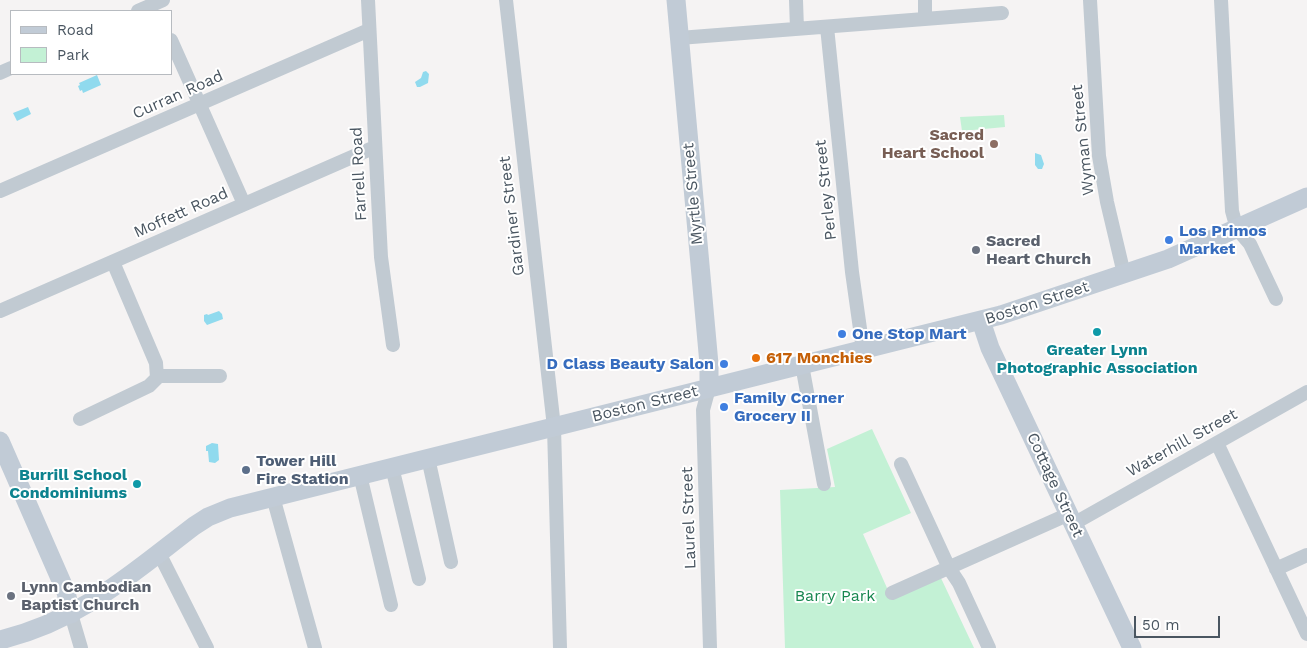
<!DOCTYPE html>
<html>
<head>
<meta charset="utf-8">
<style>
  body { margin:0 }
  #map { position:relative; width:1307px; height:648px; overflow:hidden; background:#f5f3f3; font-family:"Work Sans",sans-serif }
  canvas { display:block }
  .legend { position:absolute; left:10px; top:10px; width:162px; height:65px; box-sizing:border-box; background:#fff; border:1px solid #b7bbc0; margin:0; padding:6px 9px; list-style:none; font-size:15px; color:#4a5661 }
  .legend li { display:flex; align-items:center; gap:10px; height:25px }
  .legend b { width:25px; border:1px solid #b7bbc0 }
  .scale { position:absolute; left:1134px; top:616px; width:86px; height:22px; box-sizing:border-box; border:2px solid #4a5661; border-top:0; padding-left:6px; font-size:15px; line-height:18px; white-space:nowrap; color:#4a5661; -webkit-text-stroke:4px #fff; paint-order:stroke }
</style>
</head>
<body>
<div id="map">
<canvas width="1307" height="648"></canvas>
<ul class="legend">
<li><b style="height:6px;background:#c1cbd6"></b>Road</li>
<li><b style="height:14px;background:#c3f1d5"></b>Park</li>
</ul>
<div class="scale">50 m</div>
</div>
<script>
const ctx = document.querySelector('canvas').getContext('2d');
ctx.lineJoin = 'round';
function fillPath(path, color) { ctx.fillStyle = color; ctx.fill(path, 'evenodd'); }
function trace(path, color, width, dash) { ctx.strokeStyle = color; ctx.lineWidth = width; ctx.lineCap = dash ? 'butt' : 'round'; ctx.setLineDash(dash || []); ctx.stroke(path); }
function write(font, color, halo, rows, align = 'center') {
  ctx.font = font + ' "Work Sans",sans-serif'; ctx.lineWidth = 4; ctx.setLineDash([]); ctx.textBaseline = 'middle'; ctx.strokeStyle = halo; ctx.fillStyle = color; for (const [text, x, y, turn = 0] of rows) {
    ctx.save(); ctx.translate(x, y); ctx.rotate((+turn || 0) * Math.PI / 180); ctx.textAlign = isNaN(turn) ? turn : align; if (halo) ctx.strokeText(text, 0, 0); ctx.fillText(text, 0, 0); ctx.restore();
  }
}
const green = new Path2D(`
  M1004 115 1005 127 962 131 960 117Z
  M872 429 911 513 863 534 891 597 940 576 974 648H785L780 490 835 487 827 449Z`);
const water = new Path2D(`
  M426 71 429 74 428 83 420 87H417L415 82 421 78 423 72Z
  M97 75 101 85 83 93 82 90 80 91 78 86 80 85 79 83Z
  M28 107 31 114 17 121 13 113Z
  M1035 153 1041 155 1044 164 1042 169H1038L1035 165Z
  M219 311 222 314 223 319 207 325 204 321V315L207 314 208 315Z
  M212 443 218 444 219 460 215 463 209 462 208 451H206V446Z`);
const street = new Path2D(`
  M368 0 381 257 393 345
  M506 0 554 427 560 648
  M796 0 797 29
  M925 0V19
  M1090 0 1099 156 1107 202 1124 274
  M1221 0 1232 211 1237 229 1250 244 1276 299
  M138 11 163 0
  M827 27 852 272 863 350
  M679 38 1002 13
  M171 40 244 204
  M0 73 11 68
  M0 191 369 30
  M0 311 375 147
  M802 365 824 484
  M157 376H220
  M709 388 703 410 710 648
  M80 419 149 386 157 378 156 363 113 262
  M1217 443 1307 634
  M428 458 451 562
  M901 464 949 568 959 583 989 648
  M392 467 419 579
  M360 475 391 605
  M273 497 315 648
  M1073 524 1307 392
  M159 553 207 648
  M1276 569 1307 555
  M892 593 1069 514
  M71 614 81 648`);
const secondary = new Path2D(`
  M676 0 709 364V388
  M981 321 990 348 1132 648
  M0 441 66 592 71 614
  M0 640C80 621 131 574 194 526L208 517 230 508 1001 315 1168 259 1307 197`);
const markers = [
  [994,144,5,"#8d6e63"],
  [1169,240,5,"#3f7fe0"],
  [976,250,5,"#6b7280"],
  [1097,332,5,"#0f9aa8"],
  [842,334,5,"#3f7fe0"],
  [756,358,5,"#e8710a"],
  [724,364,5,"#3f7fe0"],
  [724,407,5,"#3f7fe0"],
  [246,470,5,"#5c6f8a"],
  [137,484,5,"#0f9aa8"],
  [11,596,5,"#6b7280"]
];
const streetNames = [
  ["Curran Road",178,95,-24],
  ["Wyman Street",1083,140,-96],
  ["Farrell Road",359,174,-93],
  ["Perley Street",826,190,-96],
  ["Myrtle Street",693,194,-95],
  ["Moffett Road",181,213,-24],
  ["Gardiner Street",512,216,-97],
  ["Boston Street",1037,303,-18],
  ["Boston Street",645,404,-14],
  ["Waterhill Street",1182,443,-29],
  ["Cottage Street",1055,485,65],
  ["Laurel Street",689,518,-92]
];
const educationNames = [
  ["Sacred",984,135],
  ["Heart School",984,153]
];
const shopNames = [
  ["Los Primos",1179,231],
  ["Market",1179,249],
  ["One Stop Mart",852,334],
  ["D Class Beauty Salon",714,364,"right"],
  ["Family Corner",734,398],
  ["Grocery II",734,416]
];
const worshipNames = [
  ["Sacred",986,241],
  ["Heart Church",986,259],
  ["Lynn Cambodian",21,587],
  ["Baptist Church",21,605]
];
const cultureNames = [
  ["Greater Lynn",1097,350],
  ["Photographic Association",1097,368],
  ["Burrill School",127,475,"right"],
  ["Condominiums",127,493,"right"]
];
const foodNames = [
  ["617 Monchies",766,358]
];
const serviceNames = [
  ["Tower Hill",256,461],
  ["Fire Station",256,479]
];
const parkNames = [
  ["Barry Park",835,596]
];
fillPath(green, '#c3f1d5');
fillPath(water, '#90daee');
trace(street, '#c1cad2', 14);
trace(secondary, '#c1cbd6', 19);
for (const [x, y, r, color] of markers) { const dot = new Path2D(); dot.arc(x, y, r, 0, 2 * Math.PI); ctx.fillStyle = color; ctx.fill(dot); trace(dot, '#fff', 2); }
write('16px', '#4a5661', '#fff', streetNames);
write('bold 16px', '#785e54', '#fff', educationNames, 'right');
write('bold 16px', '#366cbe', '#fff', shopNames, 'left');
write('bold 16px', '#5b616d', '#fff', worshipNames, 'left');
write('bold 16px', '#0d838f', '#fff', cultureNames);
write('bold 16px', '#c56008', '#fff', foodNames, 'left');
write('bold 16px', '#4e5e75', '#fff', serviceNames, 'left');
write('16px', '#17864f', '#fff', parkNames);
</script>
</body>
</html>
